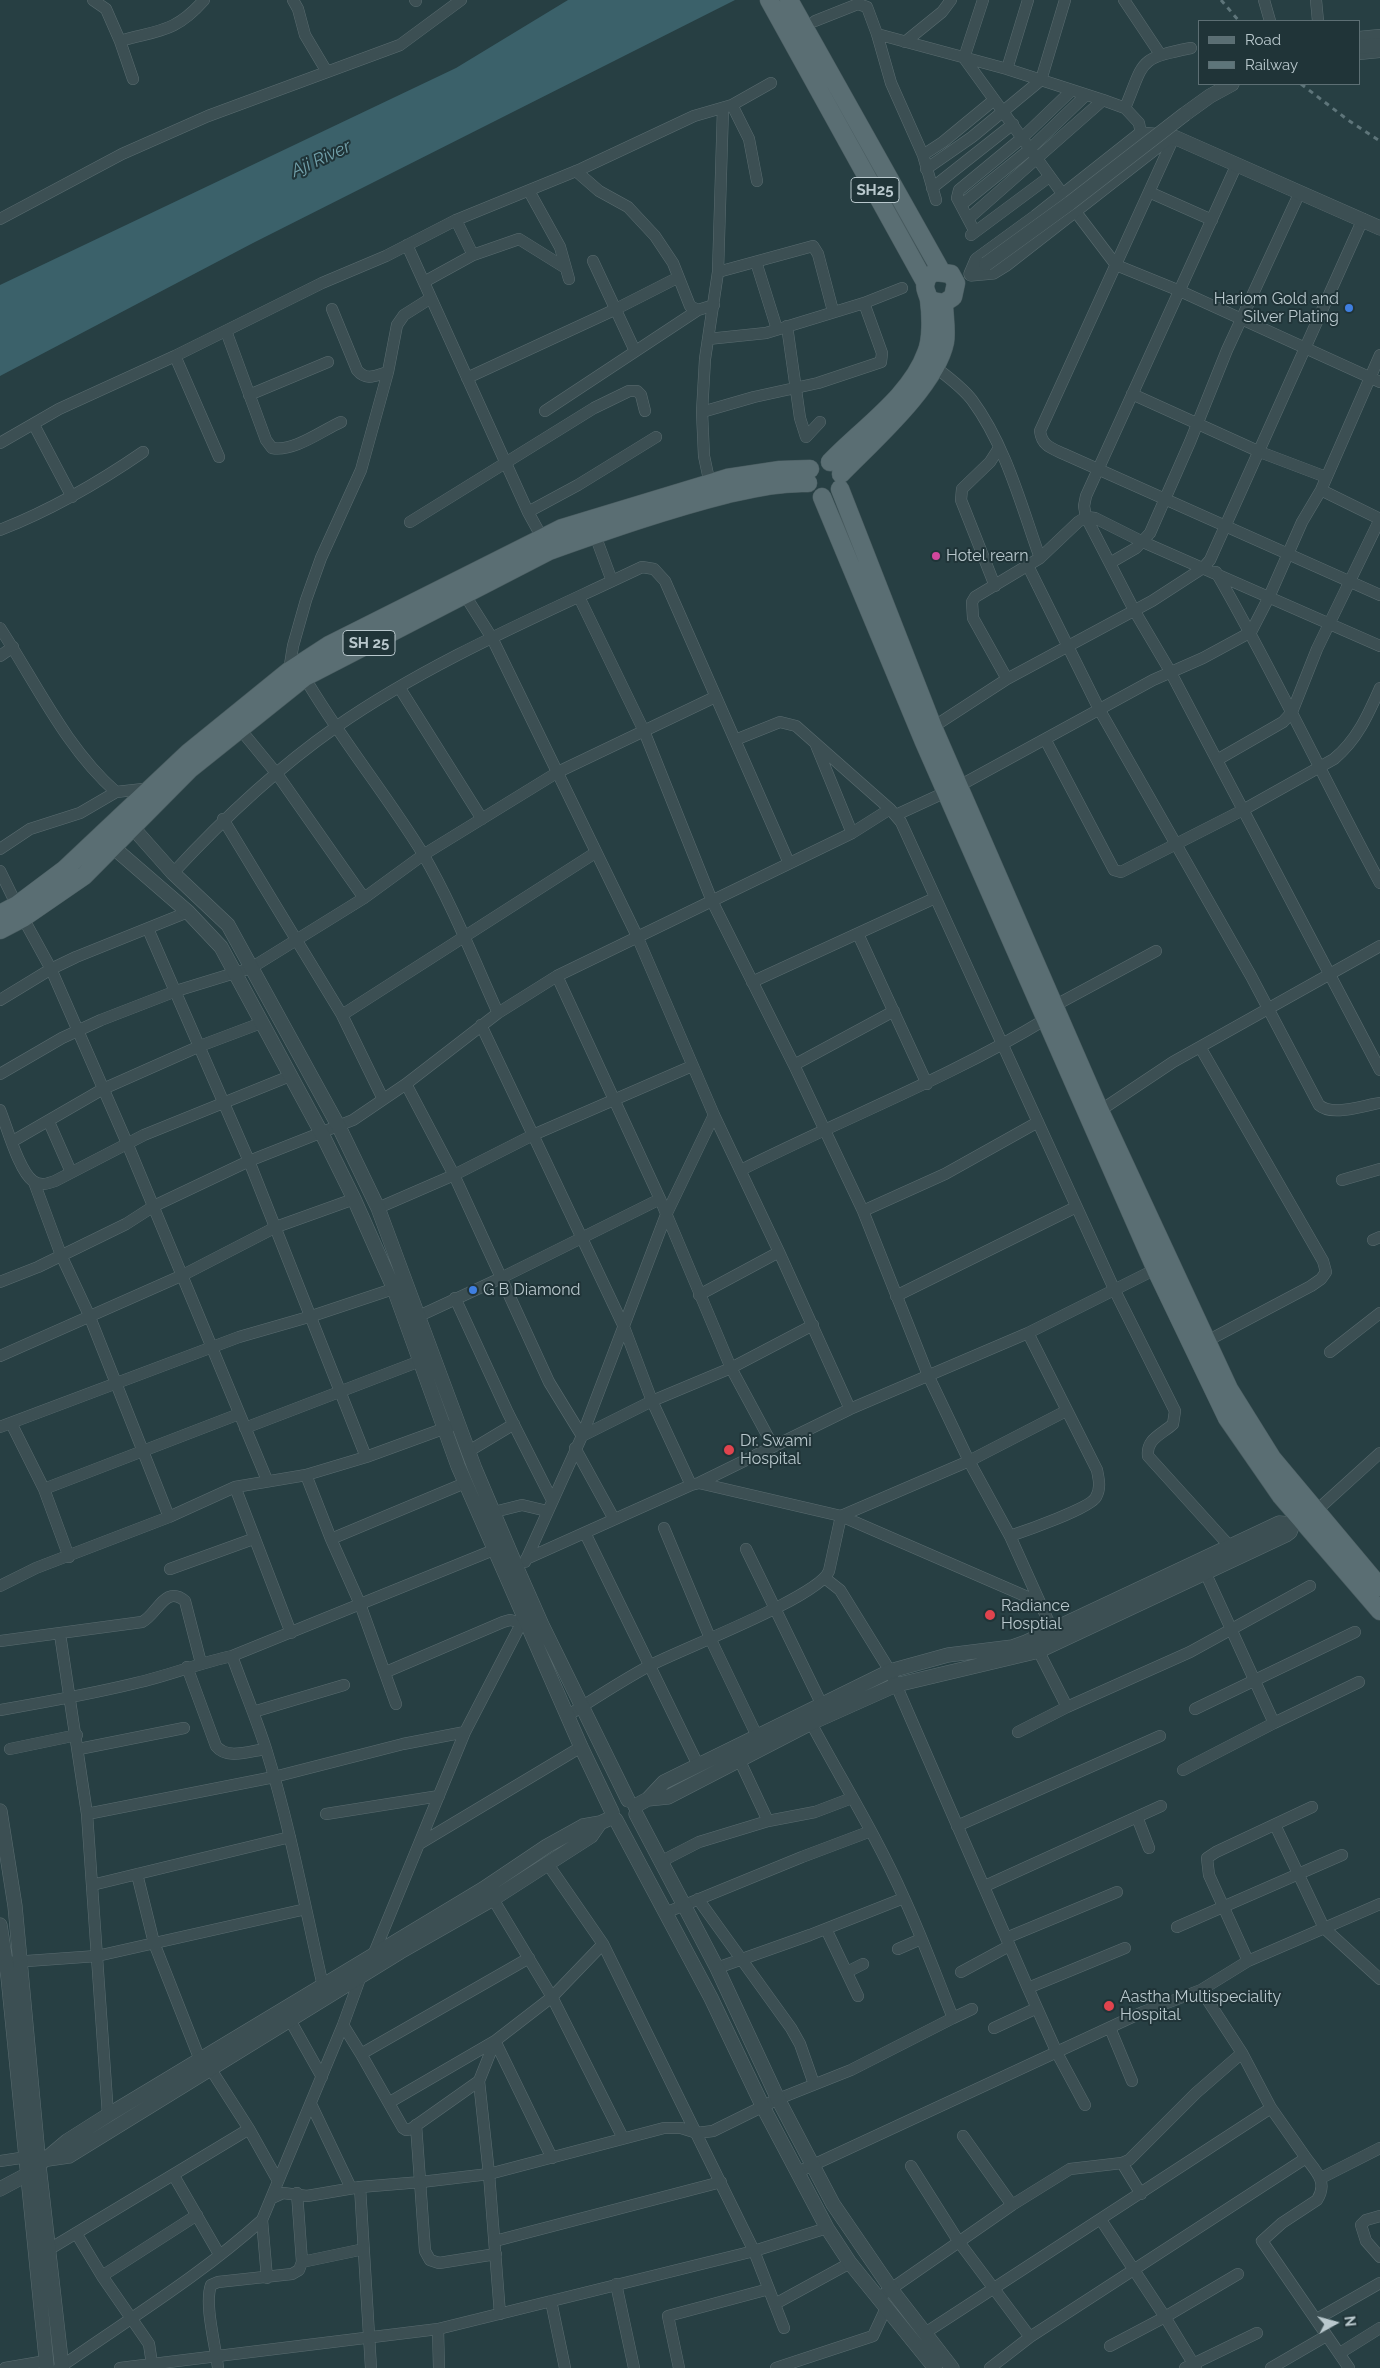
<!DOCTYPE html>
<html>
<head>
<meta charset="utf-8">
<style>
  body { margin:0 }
  #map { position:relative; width:1380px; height:2368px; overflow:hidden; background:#273f43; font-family:Raleway,sans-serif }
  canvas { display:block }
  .legend { position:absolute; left:1198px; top:20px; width:162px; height:65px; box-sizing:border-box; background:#203438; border:1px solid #5d6f74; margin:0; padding:6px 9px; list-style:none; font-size:15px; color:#b9c8cd }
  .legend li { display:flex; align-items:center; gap:10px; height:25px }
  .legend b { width:25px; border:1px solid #5d6f74 }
  .north { position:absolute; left:1310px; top:2298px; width:50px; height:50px; -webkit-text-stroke:4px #203438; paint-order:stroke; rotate:83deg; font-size:14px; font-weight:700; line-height:20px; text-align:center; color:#b9c8cd }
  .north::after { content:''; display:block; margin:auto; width:18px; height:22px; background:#b9c8cd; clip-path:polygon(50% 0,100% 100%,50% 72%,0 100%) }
</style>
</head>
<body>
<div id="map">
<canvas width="1380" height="2368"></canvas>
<ul class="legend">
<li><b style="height:6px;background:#5a6e73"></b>Road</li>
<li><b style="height:6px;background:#5e757a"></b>Railway</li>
</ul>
<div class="north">N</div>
</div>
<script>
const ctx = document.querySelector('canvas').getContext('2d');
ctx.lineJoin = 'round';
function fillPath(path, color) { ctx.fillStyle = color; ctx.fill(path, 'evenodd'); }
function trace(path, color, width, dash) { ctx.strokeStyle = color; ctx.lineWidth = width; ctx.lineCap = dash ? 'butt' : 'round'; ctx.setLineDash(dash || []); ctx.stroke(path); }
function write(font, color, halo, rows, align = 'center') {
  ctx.font = font + ' Raleway,sans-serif'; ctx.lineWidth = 4; ctx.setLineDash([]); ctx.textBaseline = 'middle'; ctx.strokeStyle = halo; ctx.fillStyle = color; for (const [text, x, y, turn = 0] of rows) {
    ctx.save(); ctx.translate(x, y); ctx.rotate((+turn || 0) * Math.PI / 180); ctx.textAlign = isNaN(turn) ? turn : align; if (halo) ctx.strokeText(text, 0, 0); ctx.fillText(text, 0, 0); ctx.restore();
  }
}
const water = new Path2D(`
  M568 0H735L253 243 0 376V285L456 68Z`);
const minor = new Path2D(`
  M93 0 106 9 120 41C158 30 175 33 204 0
  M293 0 298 9 305 35 327 72
  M415 0 416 1
  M983 0 964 58 1059 189
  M1124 0 1160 54
  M1264 0 1270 21
  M1316 0 1318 21
  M815 21 858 4 867 7 877 34 1007 69 1103 100 1125 108 1139 123 1141 134
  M877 34 891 83 923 155 936 200
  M1359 37 1380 35
  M120 41 133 79
  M905 42 942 12 951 0
  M1359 54 1380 52
  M1007 69 1028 0
  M732 105 749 139 757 181
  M1125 108C1145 60 1137 59 1191 48
  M1174 137 1040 431C1042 446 1051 448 1064 454L1380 595
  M923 155 943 142 994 100
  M1237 164 1086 496 1084 506 1086 517 1134 610 1170 671 1380 1070
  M926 169 972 137 1041 80 1065 0
  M576 171 599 191 628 207 655 236 673 263 690 306 698 310 714 305
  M932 188 1013 124
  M529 191 560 247 569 279
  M1149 192 1212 220
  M961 205 1030 149 1086 95
  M1075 211 1116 265 1180 291 1380 382
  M969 218 1103 100
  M0 219 122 154 208 116 400 45 461 0
  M456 220 473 255
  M975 232 957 198 959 190 1022 138 1071 91
  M971 235 1049 177
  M407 245 528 512 545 543
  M593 261 635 351
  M756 262 777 329
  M718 272 813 246 818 254 833 311
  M424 282 473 255 519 239 564 267
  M332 309 357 370C366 381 375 376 388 372
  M787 326 800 418 806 437 820 422
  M226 331 266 440 272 448C294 452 321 431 341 422
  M708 339 766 333 864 303 902 288
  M175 356 219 457
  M935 367C948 377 962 387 972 400 1006 446 1021 505 1040 558
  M467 378 614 310 677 278
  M1132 394 1260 452 1326 477
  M249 395 328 362
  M545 411 698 310
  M702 412 754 397 818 383 881 362 882 353 864 303
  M34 425 72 497
  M0 443 59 409 175 356 322 283 386 256 456 220 581 169 694 116 732 105 771 83
  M711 489 704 456 702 412 705 359 718 272 723 108
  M1321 490 1380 519
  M528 512 578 485 656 437
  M410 522 594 408 629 391H637L641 395 645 411
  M0 530C51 510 98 483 143 452
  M595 535 612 581
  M1110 563 1136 548 1150 533 1190 442 1227 350 1300 192
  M1027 564 1099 709 1251 976 1319 1105C1332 1117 1364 1105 1380 1103
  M1216 572C1275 674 1324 780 1380 883
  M995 586 961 500 962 489 990 462 999 448
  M461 589 492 638 637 936 714 1115 779 1252 850 1409
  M579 597 644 731 712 901 794 1065 863 1211 928 1375 969 1461 1010 1536 1055 1636
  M0 628C36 683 66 748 116 792L143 789 151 791
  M0 656 13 647
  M289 671 293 646 306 600 321 558 361 470 388 372 397 325 404 315 431 298
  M302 673C338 736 385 792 423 854 452 904 474 960 498 1013
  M1007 679 973 618 972 602 975 597 1040 558 1078 522 1086 517 1095 518 1143 542 1380 646
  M399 687 482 819
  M933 727 1007 679 1152 601 1203 568 1210 560 1363 219
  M240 729 277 774 364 898
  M1045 739 1114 870 1121 872 1243 810 1334 759C1357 740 1368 715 1380 688
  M735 740 780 722 796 726 890 809 901 822 1115 1291 1175 1411 1173 1424C1161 1435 1146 1439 1148 1456L1234 1551
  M816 745 852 833
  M1217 760 1283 722 1292 712 1317 649 1380 519
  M896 815 959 786 1153 680 1203 658 1251 632 1269 597 1302 522 1321 490 1380 355
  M223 819 342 1015 383 1099
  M0 849 30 829 80 813 116 792
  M0 871 23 918 51 969 127 1143 267 1480
  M173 873C222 820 276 769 336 727 431 661 539 616 642 567L654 569 665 581 789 863
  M148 929 249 1161 366 1457
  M858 934 927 1084
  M557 976 660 1199 731 1368 773 1446
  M752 982 935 898
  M0 1000 51 969 76 957 188 912
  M1054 1006 1156 951
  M342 1015 595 853
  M1200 1047 1323 1261 1326 1272 1321 1279 1311 1286 1207 1341
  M794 1065 894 1011
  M0 1074 62 1038 101 1020 176 991 251 968 364 898 423 855 558 772 715 697
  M406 1084 454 1175 549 1382 582 1436 652 1401 624 1327 481 1025
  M0 1110C7 1127 19 1171 33 1181 40 1186 47 1184 55 1181L144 1135 290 1076
  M1095 1114 1173 1062 1380 946
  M49 1122 71 1172
  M13 1141 103 1089 200 1046 261 1023
  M741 1170C842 1119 949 1078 1046 1019
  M1342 1180 1380 1169
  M34 1182 61 1255 89 1315 169 1517
  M378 1208 454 1175 533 1135 692 1066
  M863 1211 945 1174 1038 1122
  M1373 1240 1380 1237
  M0 1282 38 1267 126 1224 154 1206 249 1161 353 1120 406 1084 498 1013 557 976 852 833 890 809
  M699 1295 779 1252
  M896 1296 1076 1207
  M455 1298 508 1413 552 1500
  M419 1316 501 1278 660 1199
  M1330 1352 1380 1313
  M0 1356 183 1275 276 1227 354 1199
  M11 1423 44 1489 69 1557
  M0 1427 239 1337 312 1316 402 1286
  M245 1428 420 1361
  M575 1448 614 1519
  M469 1451 514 1424
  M306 1475 331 1539
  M699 1483 841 1516 1039 1602
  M691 1485 652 1401 731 1368 813 1325
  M235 1487 291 1633
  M44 1489 239 1414
  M1316 1511 1380 1453
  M494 1512 522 1505 547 1511
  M664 1528 710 1638 757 1736
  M585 1533 698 1765
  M1010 1536C1025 1531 1091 1508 1096 1497 1101 1488 1099 1480 1097 1470L1028 1333
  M746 1549 822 1705
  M526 1559 691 1485 699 1483 850 1409 1028 1333 1160 1267
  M525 1562 582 1436 666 1215 714 1115
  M170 1569 253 1539
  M826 1579 840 1590 890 1671 1028 1988 1057 2053 1085 2105
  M0 1586 36 1568 169 1517 235 1487 306 1475 366 1457 451 1426
  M60 1634 87 1814 108 2115
  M0 1641 142 1622C157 1615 165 1584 185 1601L201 1663
  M1035 1644 1067 1707
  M232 1656C243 1687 256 1718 266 1749 290 1826 305 1907 323 1986
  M187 1667 216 1746C227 1760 250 1751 266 1749
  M386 1672 503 1622 510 1620 528 1624
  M396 1704 360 1604 331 1539 465 1483
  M1195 1709 1355 1632
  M0 1710C46 1702 91 1694 136 1683 168 1676 199 1663 232 1656L501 1547
  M253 1712 344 1685
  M567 1716C594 1699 621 1681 649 1666 681 1649 819 1597 829 1571L841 1516 969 1461 1066 1411
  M1274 1723 1359 1682
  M1018 1732 1067 1707 1190 1652 1310 1586
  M10 1749 77 1735
  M79 1749 184 1728
  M739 1759 768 1821
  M1183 1770 1274 1723 1205 1572
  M87 1814 274 1777 403 1744 465 1732
  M326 1814 439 1796
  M1137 1817 1149 1848
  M1275 1825 1324 1928 1380 1979
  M957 1826 1160 1736
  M419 1844 581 1747
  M660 1862 699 1842 768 1821 815 1812 852 1798
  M547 1863 603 1944 754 2251 784 2328
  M137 1874 154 1943 200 2060
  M92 1885 290 1837
  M985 1886 1161 1806
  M493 1899 552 1997 623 2138
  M698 1899 791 2028 800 2044 814 2084
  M665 1913 802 1857 871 1831
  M1177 1927 1342 1855
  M826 1929 858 1996
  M1006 1938 1117 1892
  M898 1949 921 1939
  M372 1958 465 1732 521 1624
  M1248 1961 1209 1875 1207 1858 1216 1852 1312 1807
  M13 1962 97 1956 306 1909
  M717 1968 810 1935 904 1898
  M847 1972 863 1964
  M961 1972 1009 1946
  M1028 1988 1125 1948
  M1201 1990 1242 2053 1271 2108
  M953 2018 972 2009
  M290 2020 322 2077
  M343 2025 361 2054
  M994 2028 1037 2008
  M1110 2028 1132 2081
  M210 2068 249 2129 277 2179
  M479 2081 411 2129 406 2130 403 2128 361 2054 529 1958
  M390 2102 495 2041 479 2081 489 2174 500 2314
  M311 2104 351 2188
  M416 2125 425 2251 430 2260 439 2263 496 2254
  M963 2136 1012 2205
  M552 2158 495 2041 552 1997 603 1944
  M0 2161 27 2157
  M1122 2163 1141 2194
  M911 2166 959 2242 1030 2337
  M798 2172 1143 2012 1201 1990 1248 1961 1380 1904
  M174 2176 219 2254
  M1321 2178 1380 2148
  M360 2187 371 2368
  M272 2198 283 2193 307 2196 360 2187 421 2182 489 2174 664 2128H681L697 2133 713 2131 778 2099 851 2070 953 2018C937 1978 922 1937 904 1898 877 1837 842 1781 811 1723
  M1380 2216 1366 2220 1361 2225 1366 2241 1380 2257
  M262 2220 267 2278
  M1101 2220 1165 2317 1196 2368
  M76 2233 102 2276 149 2344 152 2364
  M495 2241 721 2182
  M48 2250 249 2129
  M302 2262 364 2249
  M102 2276 197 2215
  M616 2284 634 2368
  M878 2298 1012 2205 1070 2169 1122 2163 1129 2160 1196 2093 1242 2053
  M551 2301 565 2368
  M775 2304 850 2263
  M1317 2319 1380 2283
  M438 2329 439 2368
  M925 2333 1271 2108 1306 2158
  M1110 2346 1165 2317 1238 2274
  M1340 2353 1380 2328
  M5 2368 46 2361
  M59 2368C127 2320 200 2276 262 2220L343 2025 362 1973
  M120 2368 438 2329 754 2251 827 2228
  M218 2368C216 2347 204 2305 211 2285L218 2282 292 2274 299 2270 302 2262 297 2193
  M679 2368 668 2316 769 2289
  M776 2368 873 2336 886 2308
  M990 2368 1030 2337 1306 2158C1317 2172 1328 2183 1317 2200L1282 2223 1262 2241 1349 2368
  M1185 2368 1257 2333
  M1271 2368 1326 2336`);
const tertiary = new Path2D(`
  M1359 47 1380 45
  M1185 114 1210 96 1232 84
  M1170 136 1006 264 993 272 971 274 977 260 1036 217 1141 134 1174 137 1380 228
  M126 820 173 873 228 925 339 1127 378 1208 475 1469 519 1573 542 1625 628 1800
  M106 841 188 912 221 947 322 1134 354 1199 394 1289 458 1466 581 1747 612 1812
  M648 1799 668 1797 811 1723 896 1685 1039 1651 1286 1535 1290 1532 1293 1524 1310 1514
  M635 1806 648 1799 664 1782 890 1671 948 1655 1012 1647 1026 1642 1279 1523 1293 1524
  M0 1811 15 1906 39 2166 62 2368
  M636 1814 717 1968 778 2099 833 2204 894 2293 952 2368
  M616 1820 711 1998 763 2107 827 2228 850 2263 935 2368
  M0 1925 8 1977 47 2368
  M48 2159 69 2156 400 1952 493 1899 591 1836 600 1823
  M0 2189 28 2174 67 2141 108 2115 483 1889 547 1846 583 1826 600 1823 613 1817`);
const primary = new Path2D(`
  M769 0 925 282
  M789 0 941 271
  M830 462C860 430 911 396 926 353 932 339 931 315 929 300 928 293 923 289 926 282 927 276 931 274 936 272L951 274 956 283 953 297 944 303 933 301 929 298
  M841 474C873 441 936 386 945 342 947 330 944 315 944 303
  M840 489 933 727 1100 1111 1229 1389 1272 1458 1380 1587
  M822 497 924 742 1156 1270 1227 1418 1281 1496 1380 1611
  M0 914 17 905 65 869 188 753 289 671 329 645 562 528 727 478 780 470 810 469
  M0 930 23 918 84 876 190 769 305 677 549 551C608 530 668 509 728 494 755 488 780 482 808 483`);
const rail = new Path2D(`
  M1221 0 1239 21
  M1301 84 1348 120 1380 141`);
const tertiaryBridge = new Path2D(`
  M986 264 1070 203 1185 114`);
const markers = [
  [1349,308,5,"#3f7fe0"],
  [936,556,5,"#d1479c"],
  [473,1290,5,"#3f7fe0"],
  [729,1450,6,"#e0444e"],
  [990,1615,6,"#e0444e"],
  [1109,2006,6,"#e0444e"]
];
const shields = [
  [875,190,48],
  [369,643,52]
];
const shieldNames = [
  ["SH25",875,190],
  ["SH 25",369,643]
];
const poiNames = [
  ["Hariom Gold and",1339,299,"right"],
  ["Silver Plating",1339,317,"right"],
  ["Hotel rearn",946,556],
  ["G B Diamond",483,1290],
  ["Dr. Swami",740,1441],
  ["Hospital",740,1459],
  ["Radiance",1001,1606],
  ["Hosptial",1001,1624],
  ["Aastha Multispeciality",1120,1997],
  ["Hospital",1120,2015]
];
const waterNames = [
  ["Aji River",321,159,-25]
];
fillPath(water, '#3b616a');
trace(minor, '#5a6c70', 12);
trace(tertiary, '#5a6c70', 15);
trace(primary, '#485b5f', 19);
trace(minor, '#3c4f53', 11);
trace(tertiary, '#3c4f53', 14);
trace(primary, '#5a6e73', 18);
trace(rail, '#5e757a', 3, [5, 5]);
trace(tertiaryBridge, '#5a6c70', 15, []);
trace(tertiaryBridge, '#3c4f53', 14);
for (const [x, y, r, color] of markers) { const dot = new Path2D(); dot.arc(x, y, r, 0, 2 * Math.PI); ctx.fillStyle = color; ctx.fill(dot); trace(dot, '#203438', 2); }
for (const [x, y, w] of shields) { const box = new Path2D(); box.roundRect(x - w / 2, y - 12.5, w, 25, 4); ctx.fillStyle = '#203438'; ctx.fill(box); trace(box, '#b9c8cd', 1); }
write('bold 15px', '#b9c8cd', null, shieldNames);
write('16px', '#b9c8cd', '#203438', poiNames, 'left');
write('italic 18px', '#72a1ab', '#203438', waterNames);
</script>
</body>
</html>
